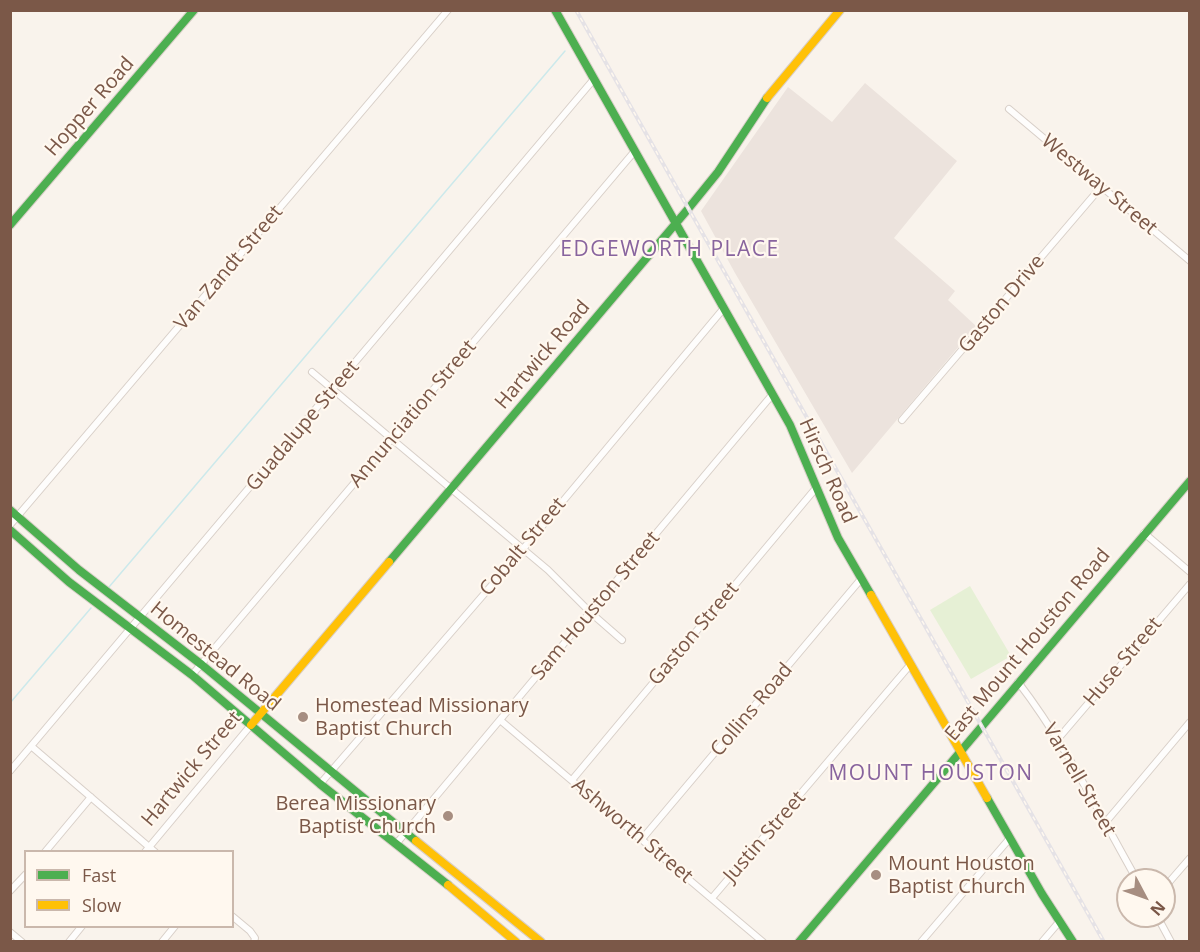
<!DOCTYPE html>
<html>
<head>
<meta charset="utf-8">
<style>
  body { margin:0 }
  #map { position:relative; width:1200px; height:952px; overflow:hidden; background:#f9f3ec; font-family:"Open Sans",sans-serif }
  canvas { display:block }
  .frame { position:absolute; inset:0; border:12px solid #7b5848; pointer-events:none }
  .legend { position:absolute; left:24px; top:850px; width:210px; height:78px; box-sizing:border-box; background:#fff8ef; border:2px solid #cab8ac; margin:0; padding:8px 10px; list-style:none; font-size:18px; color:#7b5848 }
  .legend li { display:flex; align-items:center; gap:12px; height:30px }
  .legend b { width:30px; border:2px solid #cab8ac }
  .north { position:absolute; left:1116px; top:868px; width:60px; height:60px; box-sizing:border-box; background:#fff8ef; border:2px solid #cab8ac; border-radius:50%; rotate:131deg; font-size:16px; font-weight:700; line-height:24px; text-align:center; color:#7b5848 }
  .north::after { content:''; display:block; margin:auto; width:21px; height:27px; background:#a78e81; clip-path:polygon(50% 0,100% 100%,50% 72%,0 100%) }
</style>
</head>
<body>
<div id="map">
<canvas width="1200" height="952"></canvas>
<div class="frame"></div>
<ul class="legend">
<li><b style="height:8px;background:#4caf50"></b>Fast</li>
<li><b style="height:8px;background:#ffc107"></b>Slow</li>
</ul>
<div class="north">N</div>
</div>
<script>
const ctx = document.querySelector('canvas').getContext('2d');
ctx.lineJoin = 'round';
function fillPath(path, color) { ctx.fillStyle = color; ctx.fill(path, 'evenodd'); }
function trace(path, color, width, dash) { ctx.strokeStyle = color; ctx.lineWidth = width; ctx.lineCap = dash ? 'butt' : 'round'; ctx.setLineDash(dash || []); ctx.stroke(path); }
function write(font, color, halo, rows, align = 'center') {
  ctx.font = font + ' "Open Sans",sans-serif'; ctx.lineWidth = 4.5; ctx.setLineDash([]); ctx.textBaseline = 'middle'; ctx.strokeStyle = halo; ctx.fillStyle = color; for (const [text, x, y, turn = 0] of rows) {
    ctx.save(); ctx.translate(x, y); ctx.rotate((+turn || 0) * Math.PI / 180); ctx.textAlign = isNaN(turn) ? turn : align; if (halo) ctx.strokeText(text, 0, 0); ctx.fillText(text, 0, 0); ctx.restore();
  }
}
const industrial = new Path2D(`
  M865 83 957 161 894 238 955 291 948 300 976 326 852 473 735 273 701 211 788 87 832 122Z`);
const green = new Path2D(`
  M970 586 1011 656 971 679 930 610Z`);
const stream = new Path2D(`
  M109 587 565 51
  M10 703 91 608`);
const street = new Path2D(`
  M1009 109 1190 261
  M312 372 548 570 591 613 622 640
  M902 420 1101 187
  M10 525 448 10
  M1144 533 1190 572
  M192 675 634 152
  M1018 682C1065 743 1099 813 1137 880
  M500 720 763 942
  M1057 740 1190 584
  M31 746 155 852
  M10 771 594 79
  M572 780 816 488
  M320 784 523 549 724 308
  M1105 823 1190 722
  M642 839 861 579
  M396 844 772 395
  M45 852 91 797
  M145 852 251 725
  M1164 888 1190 858
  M10 891 26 874
  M712 898 910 665
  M232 916 250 931 255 938 254 942
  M1157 916 1171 942
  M10 932 22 942
  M69 942 82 926
  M162 942 175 926
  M921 942 1010 838
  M1042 942 1059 922`);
const fast = new Path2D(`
  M555 10 790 425 838 538 871 595
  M10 225 194 10
  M10 510 79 570 202 665 416 841
  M10 530 69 582 192 675 320 784 448 885
  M389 562 688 209 718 172 767 98
  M987 798 1042 894 1073 942
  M799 942 1190 481`);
const slow = new Path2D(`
  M767 98 840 10
  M871 595 987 798
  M251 725 389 562
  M416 841 541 942
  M448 885 516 942`);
const rail = new Path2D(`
  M576 10 1104 942`);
const markers = [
  [303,717,6,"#a78e81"],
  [448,816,6,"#a78e81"],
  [876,875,6,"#a78e81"]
];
const streetNames = [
  ["Hopper Road",90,107,-49],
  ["Westway Street",1099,185,40],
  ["Van Zandt Street",229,268,-50],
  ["Gaston Drive",1002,304,-50],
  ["Hartwick Road",543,355,-50],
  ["Annunciation Street",413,414,-50],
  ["Guadalupe Street",303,426,-50],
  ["Hirsch Road",827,471,66],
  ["Cobalt Street",523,547,-50],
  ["Sam Houston Street",596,606,-50],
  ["Gaston Street",694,634,-50],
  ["East Mount Houston Road",1028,645,-50],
  ["Homestead Road",215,657,39],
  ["Huse Street",1123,662,-50],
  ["Collins Road",752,710,-50],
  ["Hartwick Street",192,769,-50],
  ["Varnell Street",1079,780,60],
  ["Ashworth Street",632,831,40],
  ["Justin Street",765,837,-49]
];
const poiNames = [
  ["Homestead Missionary",315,706],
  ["Baptist Church",315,729],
  ["Berea Missionary",436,804,"right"],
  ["Baptist Church",436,827,"right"],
  ["Mount Houston",888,864],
  ["Baptist Church",888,887]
];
const neighbourhoodNames = [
  ["EDGEWORTH PLACE",670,250],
  ["MOUNT HOUSTON",931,774]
];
fillPath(industrial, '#ece3dd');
fillPath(green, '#e6f0d5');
trace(stream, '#cce9eb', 1.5);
trace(street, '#d8cfc8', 8);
trace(fast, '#d9cfc8', 10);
trace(slow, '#d9cfc8', 10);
trace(street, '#fefdfc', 6);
trace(fast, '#4caf50', 8);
trace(slow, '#ffc107', 8);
trace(rail, '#e5e2e6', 4);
trace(rail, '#fff8ef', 1.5, [4.5]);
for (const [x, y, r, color] of markers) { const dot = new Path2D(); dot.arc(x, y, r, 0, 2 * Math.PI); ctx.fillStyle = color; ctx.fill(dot); trace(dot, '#fff8ef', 2); }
write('20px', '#7b5848', '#fff8ef', streetNames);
write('20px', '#7b5848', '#fff8ef', poiNames, 'left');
ctx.letterSpacing = '1.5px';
write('21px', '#88649e', '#fff8ef', neighbourhoodNames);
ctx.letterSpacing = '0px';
</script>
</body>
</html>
